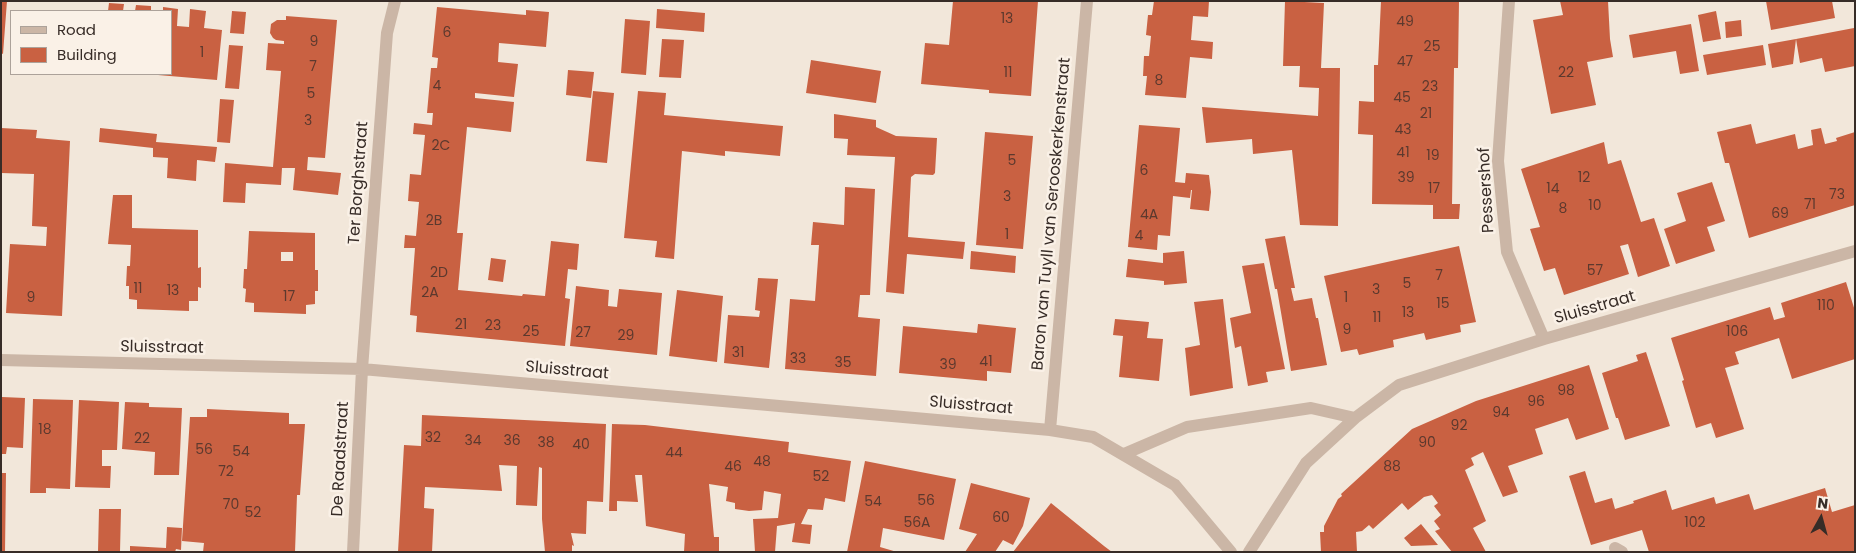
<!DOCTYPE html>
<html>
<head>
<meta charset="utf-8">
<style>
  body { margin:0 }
  #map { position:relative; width:1856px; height:553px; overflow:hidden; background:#f2e7da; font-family:Poppins,sans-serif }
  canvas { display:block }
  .frame { position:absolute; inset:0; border:2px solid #372c27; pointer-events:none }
  .legend { position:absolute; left:10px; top:10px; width:162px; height:65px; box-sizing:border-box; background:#faf1e7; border:1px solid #aca29a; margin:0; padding:6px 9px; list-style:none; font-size:15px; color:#372c27 }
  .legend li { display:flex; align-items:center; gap:10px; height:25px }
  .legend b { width:25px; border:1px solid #aca29a }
  .north { position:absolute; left:1796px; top:493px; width:50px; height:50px; -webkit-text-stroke:4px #faf1e7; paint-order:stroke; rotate:7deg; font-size:14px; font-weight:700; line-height:20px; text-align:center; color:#372c27 }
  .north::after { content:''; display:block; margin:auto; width:18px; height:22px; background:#372c27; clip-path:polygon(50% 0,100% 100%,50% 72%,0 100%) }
</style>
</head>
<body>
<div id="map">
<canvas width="1856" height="553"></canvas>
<div class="frame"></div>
<ul class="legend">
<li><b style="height:6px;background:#cbb6a6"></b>Road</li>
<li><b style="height:14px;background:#c96142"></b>Building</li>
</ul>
<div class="north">N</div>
</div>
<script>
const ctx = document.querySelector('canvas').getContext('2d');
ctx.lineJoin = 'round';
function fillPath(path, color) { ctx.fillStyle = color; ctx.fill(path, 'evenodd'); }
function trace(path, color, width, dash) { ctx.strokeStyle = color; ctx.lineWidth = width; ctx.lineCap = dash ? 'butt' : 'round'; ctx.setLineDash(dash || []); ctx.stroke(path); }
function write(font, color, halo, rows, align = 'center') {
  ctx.font = font + ' Poppins,sans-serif'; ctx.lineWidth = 5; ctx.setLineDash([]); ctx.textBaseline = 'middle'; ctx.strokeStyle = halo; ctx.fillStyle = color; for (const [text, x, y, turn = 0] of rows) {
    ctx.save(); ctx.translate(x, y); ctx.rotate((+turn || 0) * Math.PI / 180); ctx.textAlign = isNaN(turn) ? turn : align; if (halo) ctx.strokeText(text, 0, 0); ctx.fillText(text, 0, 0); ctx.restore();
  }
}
const building = new Path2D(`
  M1 1H7L3 54 1 53Z
  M953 1H1038L1031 96 989 93V90L921 84 925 43 949 45Z
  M1154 1H1209L1208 17 1193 16 1191 40 1213 42 1212 59 1190 57 1186 98 1145 95 1147 76H1143L1144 56H1149L1151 36 1146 35 1148 15H1152Z
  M1285 1 1324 3 1321 68H1340L1338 226 1300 225 1292 150 1253 154 1252 139 1206 143 1202 107 1318 116 1319 88 1299 87 1300 66H1283Z
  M1381 1H1459L1458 68H1454L1452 204H1460L1459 219H1433V205L1372 204 1373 135 1358 134 1359 101 1374 102V65H1378Z
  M1560 1H1608L1610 39 1613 57 1587 62 1596 105 1551 114 1533 20 1563 15Z
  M1766 1H1832L1835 18 1771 30Z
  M109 3 124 4 123 11H108Z
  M136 5 151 6V11H135Z
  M163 7 178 9 177 26 189 27 190 9 206 11 204 28 222 30 217 80 158 75V74H171V11H163Z
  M437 7 526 15V10L549 12 546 47 499 43 498 62 518 64 514 97 475 93V98L514 102 511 132 467 127 457 233H463L458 290 522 296 523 294 545 296 551 241 579 244 577 270 568 269 565 298 570 299 565 346 416 332 417 316 410 315 415 248H404L405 235 416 236 419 202 408 201 410 174 421 175 425 135 413 134 414 123 432 125 433 113H427L431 68H437L438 58 432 57Z
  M657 9 705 13 704 32 656 28Z
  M232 11 246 12 244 34 230 33Z
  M1716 11 1721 39 1703 42 1698 15Z
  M286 16 337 20 325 158 308 157 307 170 341 173 338 195 293 190 295 168H282L281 185 246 183 245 203 223 202 225 163 273 167 281 71 266 70 268 43 284 44V41L276 40 273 38 270 33 271 24 277 20H286Z
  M625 19 650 21 646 75 621 73Z
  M1741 20 1742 36 1726 38 1725 22Z
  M1691 24 1699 71 1680 74 1676 51 1633 58 1629 35Z
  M1854 28 1855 66 1825 72 1822 58 1800 63 1796 39Z
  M662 39 684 40 681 78 659 77Z
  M1796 39 1793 64 1772 68 1768 44Z
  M229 45 243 46 239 89 225 88Z
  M1763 45 1766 65 1707 75 1703 55Z
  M811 60 881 71 876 103 806 93Z
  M568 70 594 72 591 98 566 95Z
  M593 91 614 93 607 163 586 161Z
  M638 91 666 93 664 115 783 126 780 156 725 151V156L682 151 674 259 655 257 657 241 624 238Z
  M220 99 234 100 230 143 217 142Z
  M834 114 876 120V127L896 136 937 138 935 173 933 175 915 174 911 177 908 237 965 242 963 259 907 254 904 294 886 292 895 157 847 155 848 139 834 138Z
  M1751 124 1756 144 1795 134 1798 149 1813 145 1811 130 1821 128 1825 144 1837 141 1836 138 1855 132V205L1749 238 1729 163H1725L1717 132Z
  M1139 125 1180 128 1175 182 1185 183 1186 173 1209 175 1211 192 1209 211 1190 209 1192 190H1191L1190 198 1173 196 1170 236 1158 235 1157 250 1128 247Z
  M1 128 37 130 36 138 70 141 62 316 6 313 10 244 46 246 47 227 32 226 34 174 1 173Z
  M100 128 157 134 156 142 217 147 215 162 197 160 196 181 167 178 168 158 153 157V148L99 142Z
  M985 132 1033 136 1023 249 976 245Z
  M1604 142 1608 164 1621 160 1641 222 1654 218 1670 266 1638 277 1628 244 1620 246 1629 274 1564 295 1555 268 1544 271 1530 229 1540 227 1521 169Z
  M1712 182 1725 221 1707 227 1715 251 1676 264 1664 229 1686 221 1677 193Z
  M845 187 875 189 870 295H860L858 317 880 319 876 376 785 369 790 299 815 301 819 245H811L813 222 844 225Z
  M113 195H132V228L198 230V268L201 267V288L198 287V301H189V311L137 309V300L129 299V286H126L127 266H130L131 245 108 244Z
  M249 231 315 233V270H318V291H315V304L306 305V314L254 312V303L245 302 246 289 243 288 244 269H247ZM281 252H293V261H281Z
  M1285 236 1295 288H1291L1294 301 1312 298 1316 318H1318L1327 365 1291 371 1277 289H1275L1265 239Z
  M1459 246 1476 322 1460 325 1461 332 1426 340 1424 333 1393 340 1394 347 1359 355 1357 349 1341 352 1324 276Z
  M971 251 1016 256 1015 273 970 269Z
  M1184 251 1187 283 1164 285V281L1126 277 1128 259 1163 263V253Z
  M491 258 506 260 503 282 488 280Z
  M1264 263 1285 369 1266 372 1268 382 1248 386 1241 346 1235 348 1230 318 1251 313 1242 266Z
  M758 278 778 279 769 368 724 363 728 315 759 317 760 311 755 310Z
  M1846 282 1855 311V359L1792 379 1779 338 1735 352 1739 364 1725 368 1744 429 1716 438 1711 423 1696 428 1682 381 1684 380 1671 338 1770 307 1774 320 1785 317 1781 303Z
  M576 286 609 290 608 306 617 307 619 289 662 293 657 355 570 346Z
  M677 290 723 296 717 362 669 356Z
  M1223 299 1233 388 1190 396 1185 348 1200 345 1194 302Z
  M1115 319 1149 322 1147 338 1163 339 1159 381 1119 377 1123 336 1113 335Z
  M978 324 1016 328 1011 373 987 371V381L899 373 903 326 977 333Z
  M1646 352 1670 426 1625 440 1618 418H1616L1602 373 1638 361 1636 355Z
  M1589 365 1609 429 1576 440 1568 418 1535 429 1543 454 1508 466 1518 492 1503 497 1483 452 1471 458 1474 465 1465 470 1486 521 1473 528 1486 552H1452L1435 531 1440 529 1434 521 1441 515 1434 506 1438 503 1432 495 1424 497 1408 510 1402 503 1373 529 1369 525 1362 531 1356 532 1357 552H1321L1320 532H1324V526L1338 499 1342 496 1341 494 1412 429 1476 401Z
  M2 397 25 398 23 448 7 447 6 454H1Z
  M33 399 73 400 70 489 46 488V493H30Z
  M79 400 119 402 117 450H102V466H111L110 488 75 487Z
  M125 402 149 403V407L182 408 179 475H154L155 452 122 449Z
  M207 409 289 413V424H305L300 495H297L295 552H203L204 543 182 541 190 417H207Z
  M422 415 606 424 603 502 587 501 586 534 571 533 574 546 572 545V552H545L542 519V468L539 467 537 506 516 505 517 466 499 465 502 491 425 487 424 508 434 509 432 552H398L404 445 421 446Z
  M612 424 645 425 789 442 788 452 851 461 845 502 825 498 823 510 808 509 801 524 812 525 810 544 792 542 795 523 777 526 775 552H755L753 519 778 518 781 494 764 491 762 510 749 511 735 509V503L726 501 728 487 709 484 714 537H719V552H684L685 534 646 526 642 475H635L638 502 617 501V511H609Z
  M865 461 956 479 944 540 883 528 880 547 897 552H847Z
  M1585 471 1595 503 1612 498 1615 509 1634 503 1633 501 1666 490 1672 510 1714 497 1716 504 1749 494 1754 510 1825 488 1832 512 1855 505V552H1649L1642 530 1591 545 1569 476Z
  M1 473H6L5 552H1Z
  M971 483 1030 498 1023 526 1013 545 1003 540 995 552H965L977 534 959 529Z
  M1051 503 1104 546 1112 552H1013Z
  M99 509H121L120 552H98Z
  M1421 524 1438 545 1411 546 1404 538Z
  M167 527 182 528 181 550 176 549 175 552H130V546L166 548Z`);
const minor = new Path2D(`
  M1509 1 1498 161 1507 252 1544 339
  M1 360 362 369 1050 430 1093 437 1175 485 1231 552
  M1050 430 1087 1
  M1124 454 1187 427 1311 408 1355 418
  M1615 548 1622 552
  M353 552 362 369 387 33 395 1
  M1249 552 1306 463 1355 418 1399 385 1544 339 1855 251`);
const numberNames = [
  ["13",1007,19],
  ["49",1405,22],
  ["6",447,33],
  ["9",314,42],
  ["25",1432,47],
  ["1",202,53],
  ["47",1405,62],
  ["7",313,67],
  ["11",1008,73],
  ["22",1566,73],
  ["8",1159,81],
  ["4",437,86],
  ["23",1430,87],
  ["5",311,94],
  ["45",1402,98],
  ["21",1426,114],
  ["3",308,121],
  ["43",1403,130],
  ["2C",441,146],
  ["41",1403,153],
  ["19",1433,156],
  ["5",1012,161],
  ["6",1144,171],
  ["39",1406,178],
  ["12",1584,178],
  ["17",1434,189],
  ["14",1553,189],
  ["73",1837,195],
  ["3",1007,197],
  ["71",1810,205],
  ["10",1595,206],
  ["8",1563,209],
  ["69",1780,214],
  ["4A",1149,215],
  ["2B",434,221],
  ["1",1007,235],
  ["4",1139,236],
  ["57",1595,271],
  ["2D",439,273],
  ["7",1439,276],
  ["5",1407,284],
  ["11",138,289],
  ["3",1376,290],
  ["13",173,291],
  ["2A",430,293],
  ["17",289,297],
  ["9",31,298],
  ["1",1346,298],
  ["15",1443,304],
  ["110",1826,306],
  ["13",1408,313],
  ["11",1377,318],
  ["21",461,325],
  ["23",493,326],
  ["9",1347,330],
  ["25",531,332],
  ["106",1737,332],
  ["27",583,333],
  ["29",626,336],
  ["31",738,353],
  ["33",798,359],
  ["41",986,362],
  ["35",843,363],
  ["39",948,365],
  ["98",1566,391],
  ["96",1536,402],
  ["94",1501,413],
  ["92",1459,426],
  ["18",45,430],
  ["32",433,438],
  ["22",142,439],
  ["34",473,441],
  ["36",512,441],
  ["38",546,443],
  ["90",1427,443],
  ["40",581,445],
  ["56",204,450],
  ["54",241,452],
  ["44",674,453],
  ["48",762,462],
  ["46",733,467],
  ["88",1392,467],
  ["72",226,472],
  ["52",821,477],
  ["56",926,501],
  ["54",873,502],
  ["70",231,505],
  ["52",253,513],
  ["60",1001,518],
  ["56A",917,523],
  ["102",1695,523]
];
const streetNames = [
  ["Ter Borghstraat",359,183,-86],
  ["Pessershof",1487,190,-93],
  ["Baron van Tuyll van Serooskerkenstraat",1052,214,-85],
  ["Sluisstraat",1595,308,-16],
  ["Sluisstraat",162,348,1],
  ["Sluisstraat",567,371,5],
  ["Sluisstraat",971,406,5],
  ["De Raadstraat",341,459,-87]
];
fillPath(building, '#c96142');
trace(minor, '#cbb6a6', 12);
write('14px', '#5c392e', null, numberNames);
write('16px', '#372c27', '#faf1e7', streetNames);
</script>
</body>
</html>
